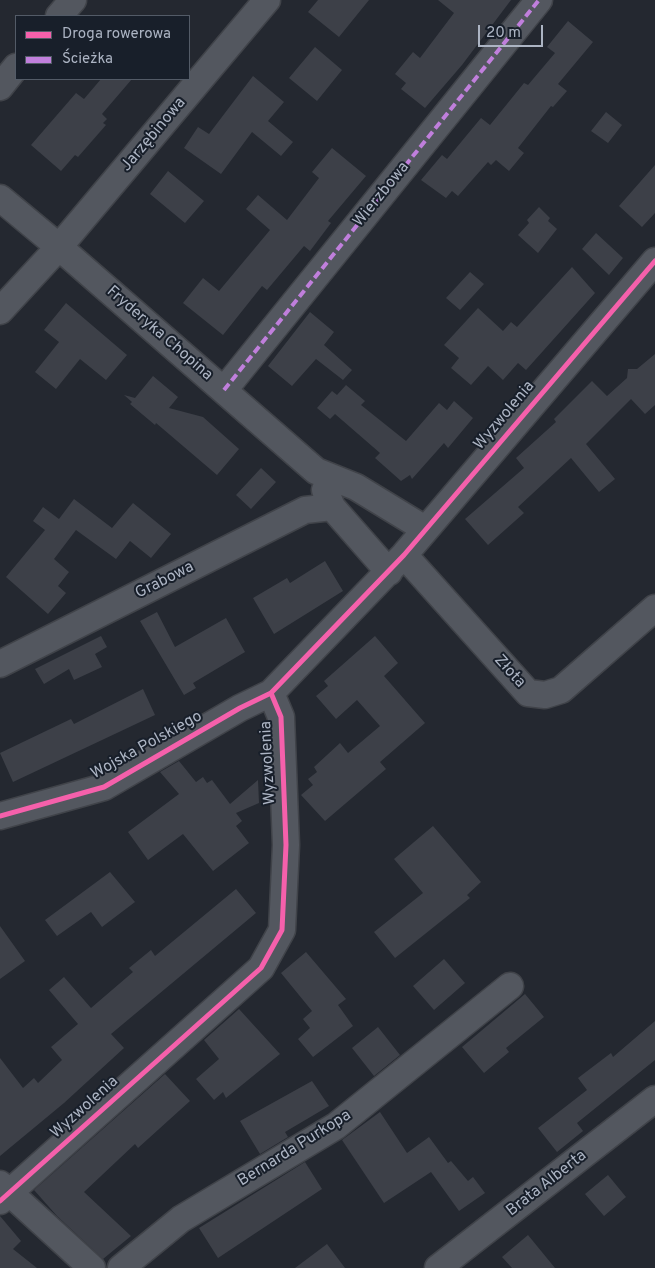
<!DOCTYPE html>
<html>
<head>
<meta charset="utf-8">
<style>
  body { margin:0 }
  #map { position:relative; width:655px; height:1268px; overflow:hidden; background:#242830; font-family:Overpass,sans-serif }
  canvas { display:block }
  .legend { position:absolute; left:15px; top:15px; width:175px; height:65px; box-sizing:border-box; background:#181f2a; border:1px solid #535b67; margin:0; padding:6px 9px; list-style:none; font-size:15px; color:#acb4c3 }
  .legend li { display:flex; align-items:center; gap:10px; height:25px }
  .legend b { width:25px; border:1px solid #535b67 }
  .scale { position:absolute; left:478px; top:25px; width:65px; height:22px; box-sizing:border-box; border:2px solid #acb4c3; border-top:0; padding-left:6px; font-size:15px; line-height:18px; white-space:nowrap; color:#acb4c3; -webkit-text-stroke:4px #181f2a; paint-order:stroke }
</style>
</head>
<body>
<div id="map">
<canvas width="655" height="1268"></canvas>
<ul class="legend">
<li><b style="height:6px;background:#f560ab"></b>Droga rowerowa</li>
<li><b style="height:6px;background:#c07fdc"></b>Ścieżka</li>
</ul>
<div class="scale">20 m</div>
</div>
<script>
const ctx = document.querySelector('canvas').getContext('2d');
ctx.lineJoin = 'round';
function fillPath(path, color) { ctx.fillStyle = color; ctx.fill(path, 'evenodd'); }
function trace(path, color, width, dash) { ctx.strokeStyle = color; ctx.lineWidth = width; ctx.lineCap = dash ? 'butt' : 'round'; ctx.setLineDash(dash || []); ctx.stroke(path); }
function write(font, color, halo, rows, align = 'center') {
  ctx.font = font + ' Overpass,sans-serif'; ctx.lineWidth = 4; ctx.setLineDash([]); ctx.textBaseline = 'middle'; ctx.strokeStyle = halo; ctx.fillStyle = color; for (const [text, x, y, turn = 0] of rows) {
    ctx.save(); ctx.translate(x, y); ctx.rotate((+turn || 0) * Math.PI / 180); ctx.textAlign = isNaN(turn) ? turn : align; if (halo) ctx.strokeText(text, 0, 0); ctx.fillText(text, 0, 0); ctx.restore();
  }
}
const building = new Path2D(`
  M318 0H369L339 37 308 12Z
  M438 0H511L462 65 425 108 401 89 406 83 395 74 413 52 420 58 454 13Z
  M568 21 593 42 558 84 567 91 553 107 551 106 518 148 524 153 509 171 496 160 491 165 488 162 458 196 452 191 446 198 421 180 442 155 447 159 481 118 490 125 524 83 528 85 555 53 547 47Z
  M315 47 342 70 317 101 289 78Z
  M253 76 284 102 268 121 293 142 281 156 252 132 221 174 184 148 198 127 209 134Z
  M101 79H132L102 114 107 119 103 123 106 125 78 157 75 155 61 171 31 145 76 93 84 99Z
  M606 112 622 125 608 143 591 131Z
  M332 148 366 176 328 221 331 223 310 251 304 246 267 290 262 286 223 335 183 303 203 278 219 291 270 230 246 209 258 195 287 220 319 178 312 172Z
  M655 165V213L642 227 619 206Z
  M168 171 204 201 185 223 150 194Z
  M539 207 550 218 548 221 557 229 538 253 518 235 529 223 527 220Z
  M596 233 623 258 609 275 582 249Z
  M572 267 595 293 526 370 518 363 503 380 488 366 471 385 451 368 459 358 444 345 478 308 503 331 511 322 517 327Z
  M470 272 484 284 460 310 446 298Z
  M66 303 127 355 106 380 80 359 56 389 35 372 59 342 44 330Z
  M310 312 334 332 324 345 352 370 343 380 316 359 292 386 268 366Z
  M655 354V405L645 414 631 399 586 444 615 479 599 492 571 458 518 507 524 513 488 545 465 519 524 468 516 458 556 422 554 419 592 381 607 396 627 378 628 369H637Z
  M153 376 178 397 169 408 203 417 239 449 217 475 156 423 155 425 130 404 132 402 124 395 135 398Z
  M346 385 365 401 361 405 406 441 439 403 447 410 454 401 473 418 448 448 444 443 412 479 410 475 401 481 375 458 380 453 335 414 330 419 317 408 332 391 337 395Z
  M261 468 276 482 251 509 236 495Z
  M74 499 112 528 133 503 171 534 151 558 130 541 116 559 76 530 54 559 69 572 58 586 66 593 48 614 6 577 45 530 33 521 43 507 59 519Z
  M325 561 343 591 274 634 253 598 287 578 290 583Z
  M157 612 175 647 226 618 245 652 193 683 196 688 184 695 140 621Z
  M101 636 107 647 95 654 102 667 74 680 69 669 44 684 35 669Z
  M375 636 398 663 384 676 425 723 380 762 386 769 325 821 301 795 313 785 308 779 317 772 314 767 340 743 348 753 380 726 357 700 336 719 316 696 328 686 324 681Z
  M143 689 155 715 13 782 0 753 71 719 74 724Z
  M179 761 196 782 203 777 207 783 212 780 230 804 258 780 259 803 236 813 242 821 236 826 249 843 213 871 183 834 148 860 128 832 179 794 160 772Z
  M433 826 481 882 467 895 470 898 395 958 374 932 423 893 394 859Z
  M110 872 135 902 102 927 91 912 57 936 45 920Z
  M236 889 256 913 111 1034 124 1048 64 1103 0 1156V1058L23 1088 34 1078 38 1083 62 1060 51 1047 78 1024 49 990 64 977 91 1008 133 972 129 968 151 950 155 956Z
  M0 926 25 961 0 979Z
  M306 952 346 999 338 1005 353 1026 313 1057 298 1039 310 1028 303 1019 312 1011 281 973Z
  M444 959 465 983 434 1010 413 986Z
  M525 994 544 1017 506 1048 509 1052 484 1073 462 1047Z
  M239 1009 280 1054 226 1098 223 1092 214 1100 196 1079 219 1059 204 1040Z
  M655 1021V1060L577 1123 583 1131 557 1152 538 1128 587 1090 578 1078 611 1053 613 1057Z
  M378 1027 400 1055 374 1076 352 1048Z
  M165 1074 190 1101 138 1148 135 1144 84 1192 131 1236 103 1259 57 1216 34 1190Z
  M312 1081 329 1106 285 1132 288 1137 260 1154 240 1121Z
  M380 1112 407 1153 429 1137 448 1163 451 1161 468 1181 473 1177 485 1193 459 1211 431 1172 384 1203 342 1140Z
  M305 1162 322 1189 218 1258 199 1228Z
  M608 1175 626 1197 604 1216 585 1194Z
  M0 1216 21 1241 13 1249 37 1268H0Z
  M528 1235 555 1268H512L502 1257Z
  M327 1244 345 1268H295Z`);
const minor = new Path2D(`
  M59 16 73 0
  M0 87 16 67
  M0 198 59 247 316 471 356 487 425 529
  M0 311 59 247 267 0
  M224 390 539 0
  M325 490 332 507 389 572
  M404 555 528 693 545 695 561 690 655 608
  M0 664 305 510 332 507
  M0 816 104 787 240 708 271 693 404 555 655 261
  M0 1184 92 1268
  M0 1201 261 968 282 930 286 845 281 717 271 693
  M121 1268 181 1219 336 1126 510 986
  M438 1268 655 1099`);
const quiet = new Path2D(`
  M224 390 539 0`);
const cycleway = new Path2D(`
  M0 816 104 787 240 708 271 693 404 555 655 261
  M0 1201 261 968 282 930 286 845 281 717 271 693`);
const streetNames = [
  ["Jarzębinowa",154,135,-50],
  ["Wierzbowa",382,195,-51],
  ["Fryderyka Chopina",159,334,41],
  ["Wyzwolenia",505,416,-50],
  ["Grabowa",165,581,-27],
  ["Złota",509,672,48],
  ["Wojska Polskiego",147,746,-29],
  ["Wyzwolenia",269,763,-93],
  ["Wyzwolenia",85,1108,-42],
  ["Bernarda Purkopa",295,1149,-32],
  ["Brata Alberta",547,1184,-38]
];
fillPath(building, '#3d4048');
trace(minor, '#404349', 29);
trace(minor, '#53575f', 26);
trace(quiet, '#c07fdc', 4, [8, 4]);
trace(cycleway, '#f560ab', 5);
write('16px', '#acb4c3', '#181f2a', streetNames);
</script>
</body>
</html>
